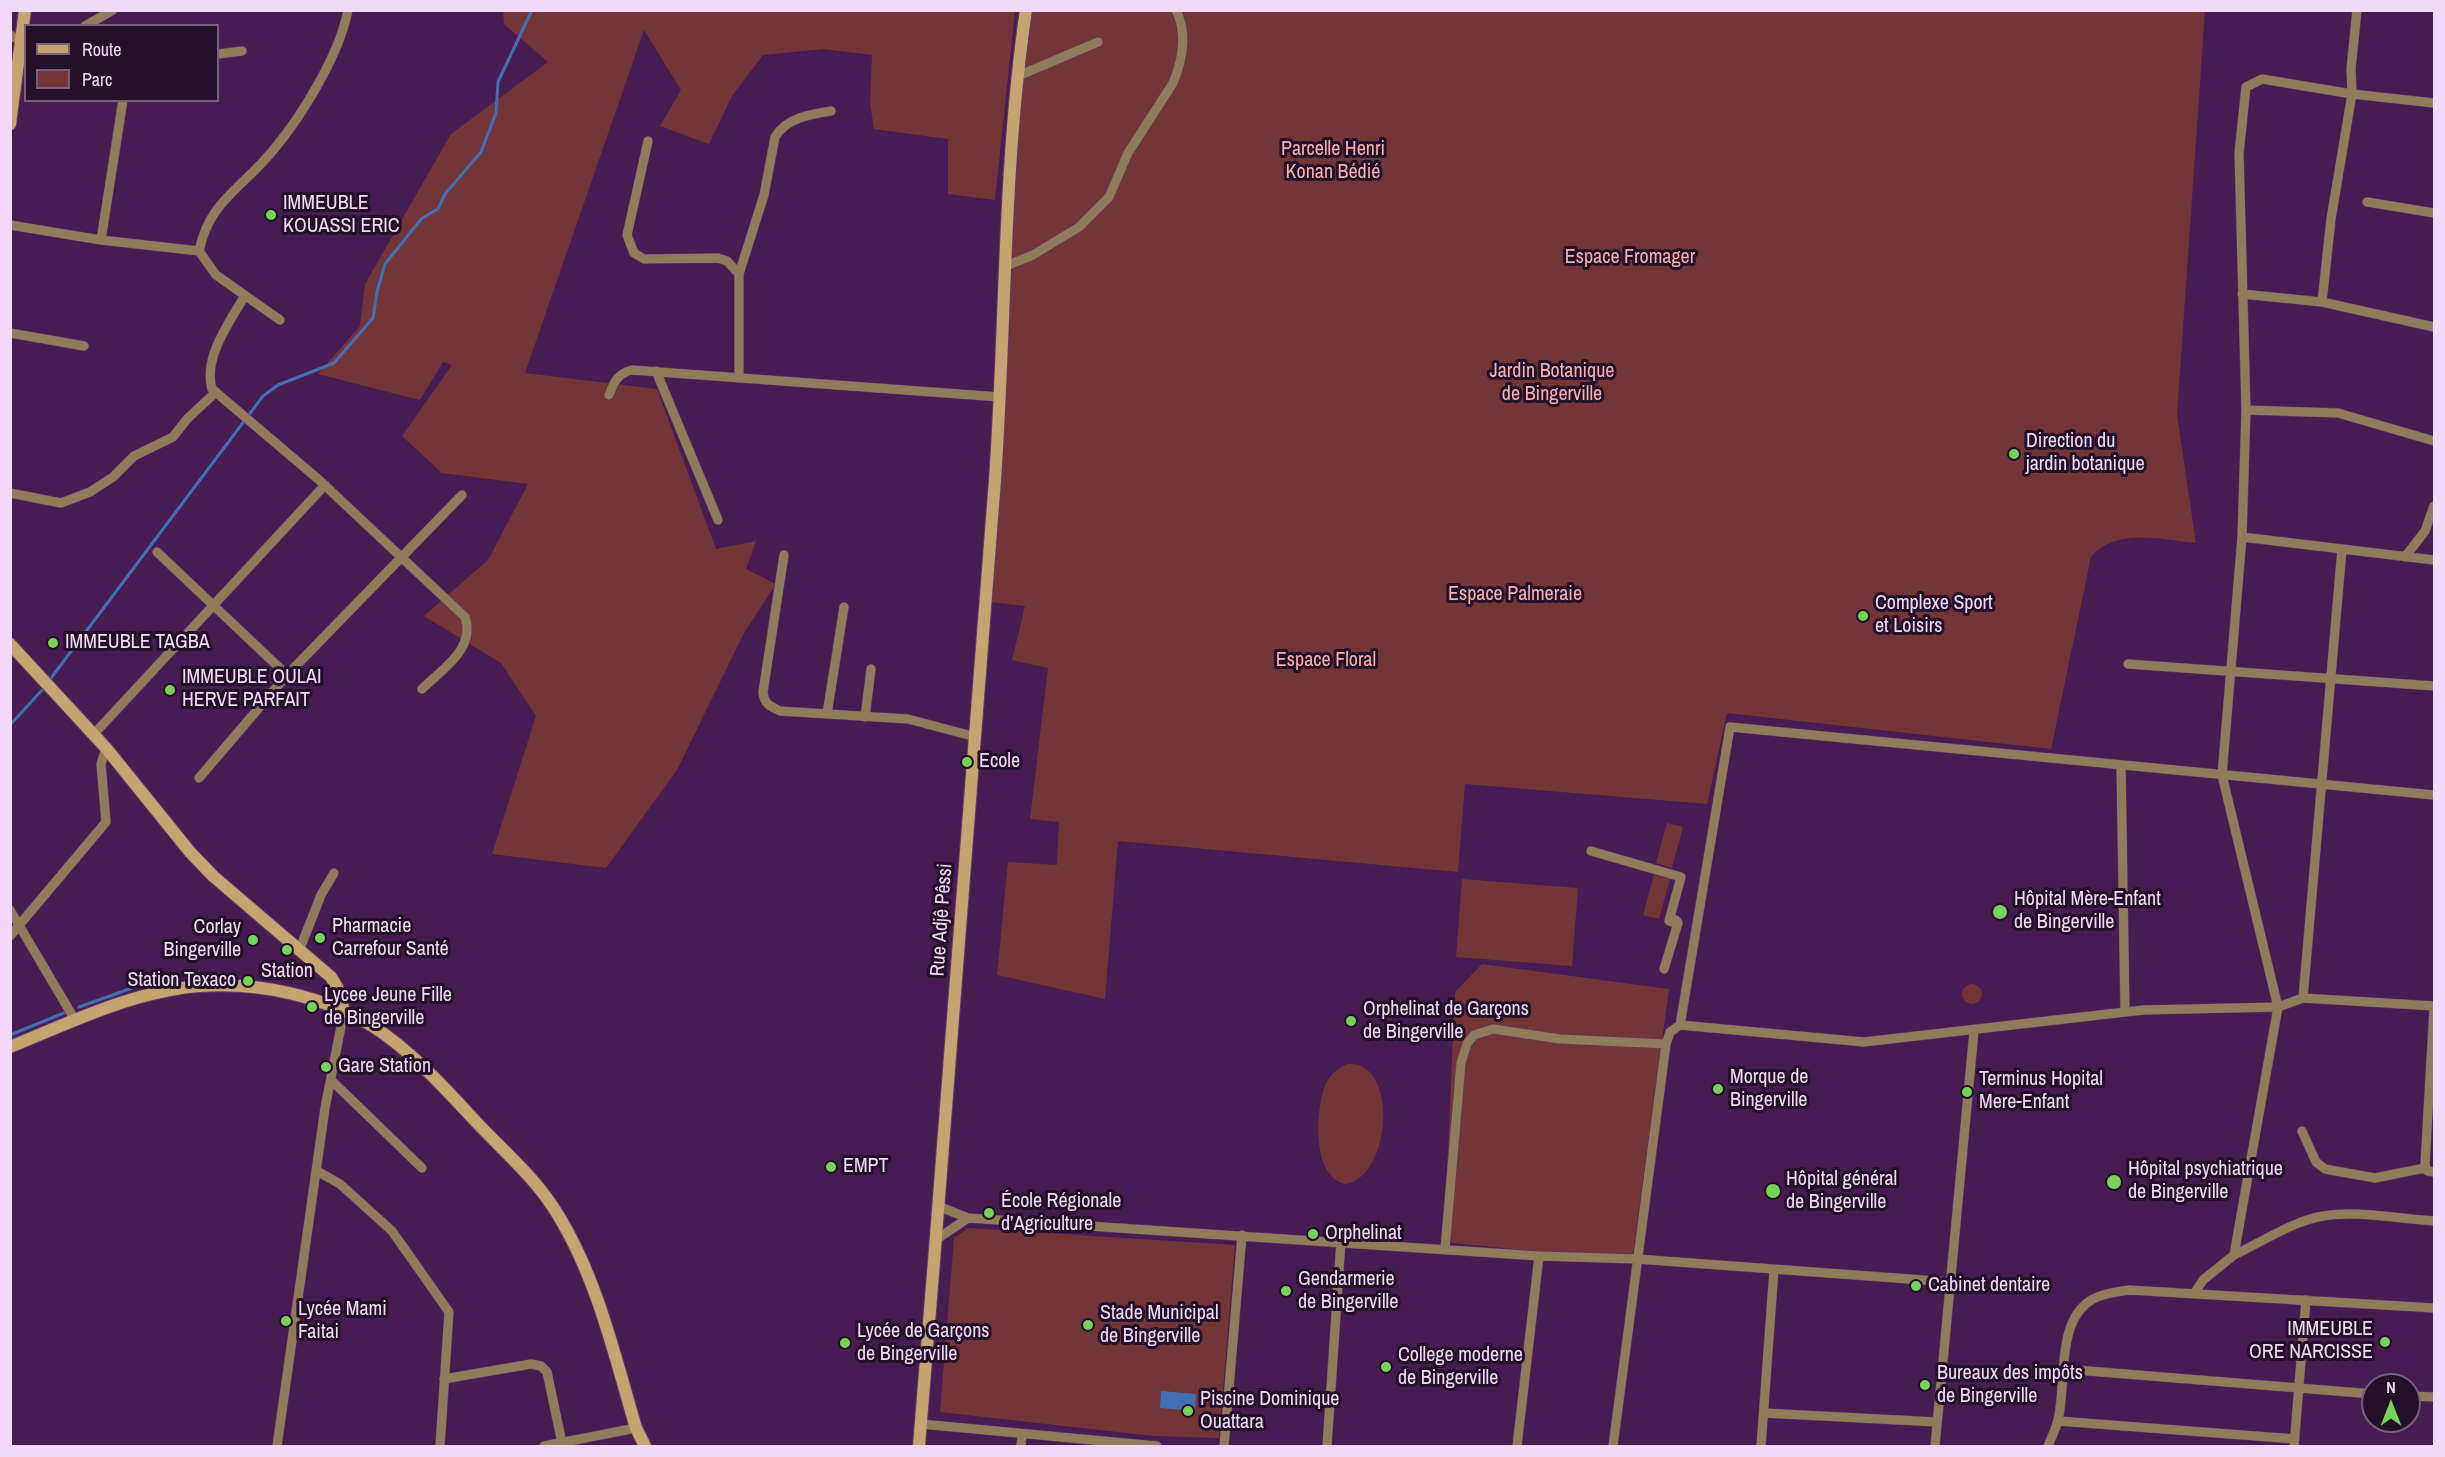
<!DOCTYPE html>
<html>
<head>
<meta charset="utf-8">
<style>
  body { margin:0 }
  #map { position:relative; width:2445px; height:1457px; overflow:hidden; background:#471c52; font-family:"Archivo Narrow",sans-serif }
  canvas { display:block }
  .frame { position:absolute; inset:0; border:12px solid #f2d9f9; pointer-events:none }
  .legend { position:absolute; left:24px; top:24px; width:195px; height:78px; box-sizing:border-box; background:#231129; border:2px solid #76617c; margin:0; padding:8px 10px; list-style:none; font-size:18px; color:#f2d9f9 }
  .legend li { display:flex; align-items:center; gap:12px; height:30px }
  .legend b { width:30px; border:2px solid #76617c }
  .north { position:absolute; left:2361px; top:1373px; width:60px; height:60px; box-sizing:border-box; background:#231129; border:2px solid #76617c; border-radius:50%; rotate:0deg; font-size:16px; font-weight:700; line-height:24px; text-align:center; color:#f2d9f9 }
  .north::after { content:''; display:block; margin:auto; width:21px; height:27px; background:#77d259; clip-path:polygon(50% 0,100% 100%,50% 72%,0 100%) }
</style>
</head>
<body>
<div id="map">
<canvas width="2445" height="1457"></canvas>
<div class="frame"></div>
<ul class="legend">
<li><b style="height:8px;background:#c6a46f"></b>Route</li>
<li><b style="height:16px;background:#743538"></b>Parc</li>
</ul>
<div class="north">N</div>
</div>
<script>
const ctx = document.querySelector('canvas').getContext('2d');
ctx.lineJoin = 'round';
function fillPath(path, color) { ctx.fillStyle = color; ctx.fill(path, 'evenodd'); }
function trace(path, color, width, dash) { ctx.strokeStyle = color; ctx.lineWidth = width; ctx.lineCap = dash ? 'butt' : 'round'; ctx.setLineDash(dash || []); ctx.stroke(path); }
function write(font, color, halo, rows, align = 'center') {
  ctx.font = font + ' "Archivo Narrow",sans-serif'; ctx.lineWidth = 6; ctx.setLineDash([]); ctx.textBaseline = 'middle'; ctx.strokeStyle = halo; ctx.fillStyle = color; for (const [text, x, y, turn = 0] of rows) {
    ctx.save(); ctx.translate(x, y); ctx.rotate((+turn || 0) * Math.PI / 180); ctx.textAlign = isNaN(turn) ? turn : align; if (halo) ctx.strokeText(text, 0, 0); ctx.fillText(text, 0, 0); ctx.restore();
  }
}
const green = new Path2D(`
  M503 11H1015L995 200 948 194V139L874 129 870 103 872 55 823 49 763 55 732 96 709 144 660 126 681 90 644 30 525 373 657 389 716 549 756 541 746 569 776 584 744 633 677 770 606 868 492 854 536 716 501 663 424 616 488 560 528 484 442 473 402 436 452 365 443 362 420 400 318 374 360 326 365 284 451 134 548 62 504 24Z
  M1026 11H2205L2177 415 2196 543C2160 540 2117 527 2091 557L2051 749 1727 713 1707 804 1465 784 1458 872 1118 841 1105 999 997 975 1008 862 1057 865 1059 822 1030 819 1048 668 1012 660 1025 606 990 602 998 401Z
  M1667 823 1683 827 1672 868 1656 863Z
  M1654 875 1670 879 1659 919 1643 915Z
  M1462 879 1578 888 1572 966 1456 957Z
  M1482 964 1669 989 1632 1261 1444 1242 1455 992Z
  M1962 994a10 10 0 1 1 20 0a10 10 0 1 1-20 0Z
  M1348 1064C1399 1060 1392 1178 1345 1184 1312 1176 1315 1112 1325 1086 1329 1076 1337 1068 1348 1064Z
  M968 1228 1235 1245 1219 1438 1153 1436 940 1412 954 1238Z`);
const water = new Path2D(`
  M1161 1391 1196 1394 1195 1411 1160 1408Z`);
const stream = new Path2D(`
  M48 682 263 396 278 385 334 363 373 318 377 292 385 264 422 218 438 209 445 194 481 152 496 113 498 82 532 10
  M10 725 44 688
  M79 1007 149 982
  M10 1035 64 1013`);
const street = new Path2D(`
  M2357 10 2351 69 2352 94 2434 103
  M85 26 113 10
  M10 35 21 41
  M218 54 242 51
  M1018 76 1098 42
  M648 141 627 235 634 253 644 259 718 258 727 261 739 274
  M2367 202 2434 213
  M10 225 101 240 199 251
  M101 240 123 100
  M1006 266 1033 255 1079 227 1109 197 1128 153 1173 83C1183 59 1188 34 1176 10
  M244 297C229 323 203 358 212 389L318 479 465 617C476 649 442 669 422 689
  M2322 302 2434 327
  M280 320 216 275 199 251C208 210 228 197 256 169 292 133 338 61 348 10
  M10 333 84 346
  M656 371 718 520
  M739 377V274L764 195 775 137C786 118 811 114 831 111
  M609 395C614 382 617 374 632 370L1000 397
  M2246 410 2338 413 2434 441
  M10 493 61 503 90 492 113 477 134 456 173 437 187 419 216 392
  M2242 537 2434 560
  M157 552 287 675
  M784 555 763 692C764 703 769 706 780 711L908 719 976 737
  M2405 557 2425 531 2434 506
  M2128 664 2434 686
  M827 714 844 607
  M865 717 871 669
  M94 734 325 485
  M2121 765 2125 1012
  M199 778 287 675 462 495
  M1591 851 1681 877 1669 921 1678 923
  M10 910 75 1020
  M10 936 106 822 101 764 106 748
  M299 951 321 895 334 873
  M1664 969 1678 923 1676 920
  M2303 998 2434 1006
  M2434 1008 2425 1164 2427 1171 2434 1172
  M1680 1025 1864 1042 2143 1010 2278 1007 2303 998 2342 549
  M331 1080 422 1168
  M2302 1131 2316 1162 2325 1169 2375 1178 2425 1168
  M317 1171 340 1184 392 1231 449 1312 440 1446
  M940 1207 968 1218 1539 1256 1637 1259 1950 1282
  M937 1239 968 1218
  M1445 1249 1461 1063 1467 1044 1474 1035 1493 1029 1560 1039 1666 1044
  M2234 1255C2262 1242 2293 1221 2323 1216 2359 1210 2399 1219 2434 1221
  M2194 1294 2203 1280 2234 1255 2278 1007 2222 775 2242 537 2246 410 2239 153 2246 87 2262 79 2352 94 2331 219 2322 302 2242 294
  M2064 1369 2373 1394
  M444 1379 531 1364 541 1366 547 1372 562 1443
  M2409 1396 2434 1397
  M1764 1413 1937 1422
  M2058 1421 2295 1439
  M921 1424 1157 1446
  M277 1446 325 1108 344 1011
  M544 1446 636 1428
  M1021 1446 1022 1434
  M1224 1446 1242 1235
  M1327 1446 1341 1241
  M1517 1446 1539 1256
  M1613 1446 1666 1044 1670 1032 1680 1025 1730 727 2434 795
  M1761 1446 1774 1270
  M1935 1446 1974 1031
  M2048 1446C2051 1438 2056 1429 2058 1420 2067 1384 2055 1320 2093 1299 2104 1293 2117 1292 2129 1290L2434 1308
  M2294 1446 2306 1300`);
const secondary = new Path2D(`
  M10 124 25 10
  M10 644 106 748 190 852 213 876 331 977 337 987 344 1011
  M10 1047C71 1022 134 991 200 986 259 982 324 996 374 1027 414 1053 448 1092 480 1126 507 1154 538 1181 558 1215 597 1278 615 1357 636 1428L645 1446
  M919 1446C945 1124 972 802 995 480 1006 323 1003 166 1026 10`);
const markers = [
  [271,215,6,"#77d259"],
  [2014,454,6,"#77d259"],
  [1863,616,6,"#77d259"],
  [53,643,6,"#77d259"],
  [170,690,6,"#77d259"],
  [967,762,6,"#77d259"],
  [2000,912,8,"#77d259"],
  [320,938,6,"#77d259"],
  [253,940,6,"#77d259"],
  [287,950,6,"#77d259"],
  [248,981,6,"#77d259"],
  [312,1007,6,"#77d259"],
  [1351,1021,6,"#77d259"],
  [326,1067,6,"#77d259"],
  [1718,1089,6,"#77d259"],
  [1967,1092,6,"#77d259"],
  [831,1167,6,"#77d259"],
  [2114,1182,8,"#77d259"],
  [1773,1191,8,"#77d259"],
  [989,1213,6,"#77d259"],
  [1313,1234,6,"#77d259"],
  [1916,1286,6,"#77d259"],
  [1286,1291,6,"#77d259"],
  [286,1321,6,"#77d259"],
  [1088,1325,6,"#77d259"],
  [2385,1342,6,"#77d259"],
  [845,1343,6,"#77d259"],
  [1386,1367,6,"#77d259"],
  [1925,1385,6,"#77d259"],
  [1188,1411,6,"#77d259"]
];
const parkNames = [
  ["Parcelle Henri",1333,150],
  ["Konan Bédié",1333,173],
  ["Espace Fromager",1630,258],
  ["Jardin Botanique",1552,372],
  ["de Bingerville",1552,395],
  ["Espace Palmeraie",1515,595],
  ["Espace Floral",1326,661]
];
const poiNames = [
  ["IMMEUBLE",283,204],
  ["KOUASSI ERIC",283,227],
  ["Direction du",2026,442],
  ["jardin botanique",2026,465],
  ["Complexe Sport",1875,604],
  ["et Loisirs",1875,627],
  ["IMMEUBLE TAGBA",65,643],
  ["IMMEUBLE OULAI",182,678],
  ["HERVE PARFAIT",182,701],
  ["Ecole",979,762],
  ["Hôpital Mère-Enfant",2014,900],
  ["de Bingerville",2014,923],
  ["Pharmacie",332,927],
  ["Carrefour Santé",332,950],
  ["Corlay",241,928,"right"],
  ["Bingerville",241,951,"right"],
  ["Station",287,972,"center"],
  ["Station Texaco",236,981,"right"],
  ["Lycee Jeune Fille",324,996],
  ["de Bingerville",324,1019],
  ["Orphelinat de Garçons",1363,1010],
  ["de Bingerville",1363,1033],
  ["Gare Station",338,1067],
  ["Morque de",1730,1078],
  ["Bingerville",1730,1101],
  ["Terminus Hopital",1979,1080],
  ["Mere-Enfant",1979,1103],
  ["EMPT",843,1167],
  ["Hôpital psychiatrique",2128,1170],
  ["de Bingerville",2128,1193],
  ["Hôpital général",1786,1180],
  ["de Bingerville",1786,1203],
  ["École Régionale",1001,1202],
  ["d’Agriculture",1001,1225],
  ["Orphelinat",1325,1234],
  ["Gendarmerie",1298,1280],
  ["de Bingerville",1298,1303],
  ["Cabinet dentaire",1928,1286],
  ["Lycée Mami",298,1310],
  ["Faitai",298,1333],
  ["Stade Municipal",1100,1314],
  ["de Bingerville",1100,1337],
  ["IMMEUBLE",2373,1330,"right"],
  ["ORE NARCISSE",2373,1353,"right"],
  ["Lycée de Garçons",857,1332],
  ["de Bingerville",857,1355],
  ["College moderne",1398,1356],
  ["de Bingerville",1398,1379],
  ["Bureaux des impôts",1937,1374],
  ["de Bingerville",1937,1397],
  ["Piscine Dominique",1200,1400],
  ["Ouattara",1200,1423]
];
const streetNames = [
  ["Rue Adjê Pêssi",942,920,-86]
];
fillPath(green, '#743538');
fillPath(water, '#426fb4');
trace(stream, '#426fb4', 3);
trace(street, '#623a6d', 10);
trace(secondary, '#623a6d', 14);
trace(street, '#907b5b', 9);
trace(secondary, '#c6a46f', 12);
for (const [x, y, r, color] of markers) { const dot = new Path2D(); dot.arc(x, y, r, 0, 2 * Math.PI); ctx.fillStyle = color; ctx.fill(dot); trace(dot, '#231129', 2); }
write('20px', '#faafaf', '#231129', parkNames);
write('20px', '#f2d9f9', '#231129', poiNames, 'left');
write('20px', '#f2d9f9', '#231129', streetNames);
</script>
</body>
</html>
